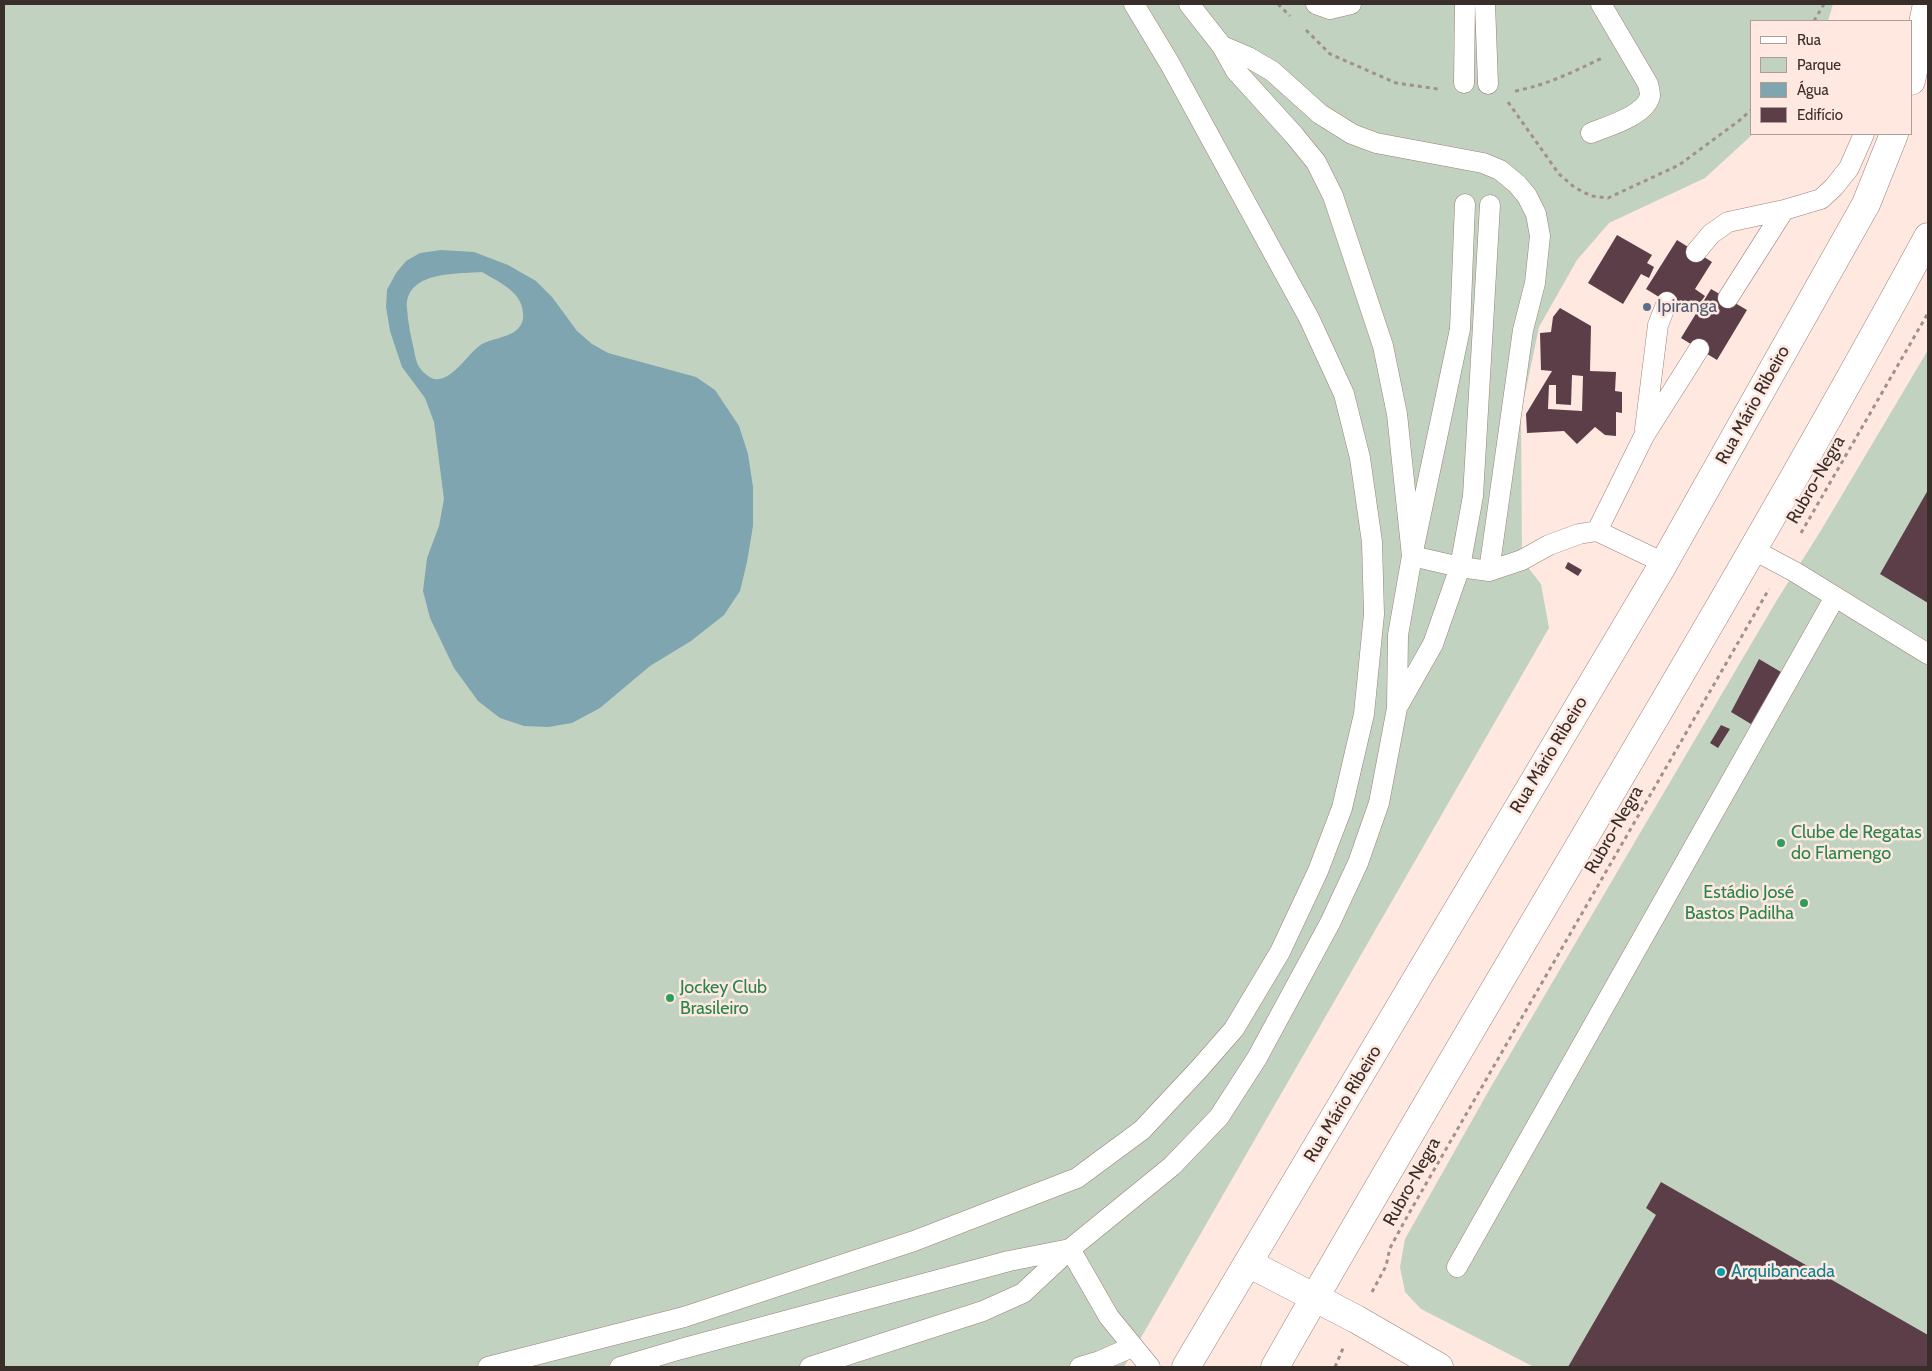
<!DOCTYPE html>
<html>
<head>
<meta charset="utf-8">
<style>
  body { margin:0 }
  #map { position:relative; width:1932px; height:1371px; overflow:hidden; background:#fee8e0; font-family:Cabin,sans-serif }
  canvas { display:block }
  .frame { position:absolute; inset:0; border:5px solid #382e2a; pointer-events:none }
  .legend { position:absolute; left:1750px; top:20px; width:162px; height:115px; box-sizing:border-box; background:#fee8e0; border:1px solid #af9e97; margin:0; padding:6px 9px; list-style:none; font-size:15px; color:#382e2a }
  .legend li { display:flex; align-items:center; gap:10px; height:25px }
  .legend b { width:25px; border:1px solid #af9e97 }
</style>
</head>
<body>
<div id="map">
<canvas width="1932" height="1371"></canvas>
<div class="frame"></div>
<ul class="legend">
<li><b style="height:6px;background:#fff"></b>Rua</li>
<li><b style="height:14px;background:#c2d2c0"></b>Parque</li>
<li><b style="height:14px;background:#7fa5b1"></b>Água</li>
<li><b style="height:14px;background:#5c3e49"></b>Edifício</li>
</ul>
</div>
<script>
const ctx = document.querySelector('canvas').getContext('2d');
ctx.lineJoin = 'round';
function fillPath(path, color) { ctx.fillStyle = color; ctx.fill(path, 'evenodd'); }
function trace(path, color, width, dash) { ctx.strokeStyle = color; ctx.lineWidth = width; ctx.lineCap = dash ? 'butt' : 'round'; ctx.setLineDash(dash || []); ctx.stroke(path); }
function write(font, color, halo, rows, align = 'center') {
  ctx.font = font + ' Cabin,sans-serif'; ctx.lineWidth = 5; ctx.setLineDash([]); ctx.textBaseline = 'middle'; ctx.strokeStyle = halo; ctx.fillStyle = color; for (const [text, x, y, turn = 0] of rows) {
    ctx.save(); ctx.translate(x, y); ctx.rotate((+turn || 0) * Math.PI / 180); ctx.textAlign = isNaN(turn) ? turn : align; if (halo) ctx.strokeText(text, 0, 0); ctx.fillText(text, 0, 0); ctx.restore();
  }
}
const green = new Path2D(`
  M4 4H1833L1828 21H1751V134H1753L1705 178 1609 223 1577 260 1539 327 1521 413 1522 560 1541 584 1549 628 1124 1367H4Z
  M1928 350V1367H1534L1421 1309 1405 1292 1400 1267 1405 1239 1492 1085 1777 600 1820 532Z`);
const water = new Path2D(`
  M441 250 474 252 508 265 536 281 552 297 577 331 592 344 608 353 696 377 715 390 739 426 748 454 753 487V526L747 562 740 591 724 615 691 641 650 666 600 708 572 723 548 727 524 726 500 718 478 701 454 668 430 618 423 591 427 558 439 526 444 499 434 422 425 398 402 367 390 331 386 307 387 290 396 273 406 261 420 253ZM482 272C498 282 522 291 523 313 524 321 521 327 514 332 504 338 492 339 482 344 467 353 448 390 428 376 418 369 416 362 414 350 411 337 408 323 407 309 404 271 457 274 482 272Z`);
const building = new Path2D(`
  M1617 235 1652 255 1647 263 1654 267 1649 278 1641 274 1623 304 1588 283Z
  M1677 240 1712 262 1695 289 1705 296 1697 307 1687 301 1682 311 1646 289Z
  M1711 289 1747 310 1717 360 1681 338Z
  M1560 308 1591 326 1590 371 1616 372 1615 391 1622 392V413L1616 412V436L1605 435 1595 427 1577 444 1564 431 1527 433 1526 414 1552 371 1541 370 1540 333 1551 332 1553 317ZM1572 375 1583 376 1582 411 1548 409 1549 385H1556V404L1571 405Z
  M1928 490V603L1880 574Z
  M1568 562 1582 570 1578 576 1565 568Z
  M1759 659 1781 672 1751 724 1731 712Z
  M1721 725 1730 729 1718 748 1710 743Z
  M1661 1182 1928 1335V1367H1568L1656 1215 1646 1208Z`);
const path = new Path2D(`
  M1278 4 1290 16
  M1814 21 1824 4
  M1306 30 1330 54 1396 83 1438 89
  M1515 91C1547 85 1573 72 1602 58
  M1508 102 1559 174 1574 187 1591 196 1608 198 1679 165 1740 120 1751 110
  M1801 533 1928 313
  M1372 1292 1386 1266 1390 1248 1408 1215 1769 589
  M1335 1367 1344 1346`);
const lane = new Path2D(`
  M1189 4 1222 46 1236 71 1294 135 1316 162 1333 196 1383 346 1397 414 1412 556 1460 567 1489 571 1522 560 1549 545 1579 534 1597 531 1664 563
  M1316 4 1330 9 1351 4
  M1485 4 1488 84
  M1222 46 1248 57 1272 71 1320 114 1352 134 1376 143 1483 163 1500 170 1517 184 1527 196 1536 214 1540 236 1535 283 1523 330 1489 571
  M1464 83 1465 4
  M1591 133C1608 126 1645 116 1650 96 1650 92 1649 88 1648 84L1601 4
  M1696 252 1711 234 1728 222 1784 210 1821 199 1834 187 1849 168 1864 134
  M1728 298 1784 210
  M1645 429 1658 325 1667 302
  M1597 531 1644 436 1699 349
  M1752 549 1795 572 1928 654
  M1399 704 1433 644 1460 567 1473 496 1490 205
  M1070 1249 1109 1317 1150 1367
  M1457 1267 1835 597
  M488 1367 684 1317 914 1241 1077 1178 1142 1130 1199 1069 1234 1029 1280 952 1318 871 1342 808 1364 714 1374 614 1372 542 1360 458 1344 394 1309 318 1170 64 1134 4
  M620 1367 681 1349 1009 1261 1070 1249
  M810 1367 983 1311 1023 1293 1070 1249 1172 1166 1219 1117 1257 1058 1330 923 1358 863 1379 803 1397 708 1398 635 1412 556 1460 329 1465 204
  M1080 1367 1100 1361 1132 1347`);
const secondary = new Path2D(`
  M1248 1263 1356 1319 1439 1367`);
const highway = new Path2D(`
  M1911 81 1927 4
  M1186 1367 1664 563 1866 204 1894 134
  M1275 1367C1490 989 1721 619 1928 237`);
const markers = [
  [1647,307,5,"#5c6f8a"],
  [1781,843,5,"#2e9e5b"],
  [1804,903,5,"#2e9e5b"],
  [670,998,5,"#2e9e5b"],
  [1721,1272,5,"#0f9aa8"]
];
const serviceNames = [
  ["Ipiranga",1657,307]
];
const streetNames = [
  ["Rua Mário Ribeiro",1753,405,-61],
  ["Rubro-Negra",1816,480,-60],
  ["Rua Mário Ribeiro",1549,755,-59],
  ["Rubro-Negra",1614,830,-60],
  ["Rua Mário Ribeiro",1343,1104,-59],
  ["Rubro-Negra",1412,1182,-61]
];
const leisureNames = [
  ["Clube de Regatas",1791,833],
  ["do Flamengo",1791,854],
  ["Estádio José",1794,893,"right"],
  ["Bastos Padilha",1794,914,"right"],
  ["Jockey Club",680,988],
  ["Brasileiro",680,1009]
];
const cultureNames = [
  ["Arquibancada",1731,1272]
];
fillPath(green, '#c2d2c0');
fillPath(water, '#7fa5b1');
fillPath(building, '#5c3e49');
trace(lane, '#9a8178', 21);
trace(secondary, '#9a8178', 29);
trace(highway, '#9a8178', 29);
trace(path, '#a1918a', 3, [4, 4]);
trace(lane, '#fff', 20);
trace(secondary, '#fff', 28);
trace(highway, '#fff', 28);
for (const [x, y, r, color] of markers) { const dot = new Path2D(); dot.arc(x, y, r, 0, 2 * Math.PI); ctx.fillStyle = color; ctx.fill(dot); trace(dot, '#fee8e0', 2); }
write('18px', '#4e5e75', '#fee8e0', serviceNames, 'left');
write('18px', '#382e2a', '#fee8e0', streetNames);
write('18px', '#27864d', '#fee8e0', leisureNames, 'left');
write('18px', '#0d838f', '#fee8e0', cultureNames, 'left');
</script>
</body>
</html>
